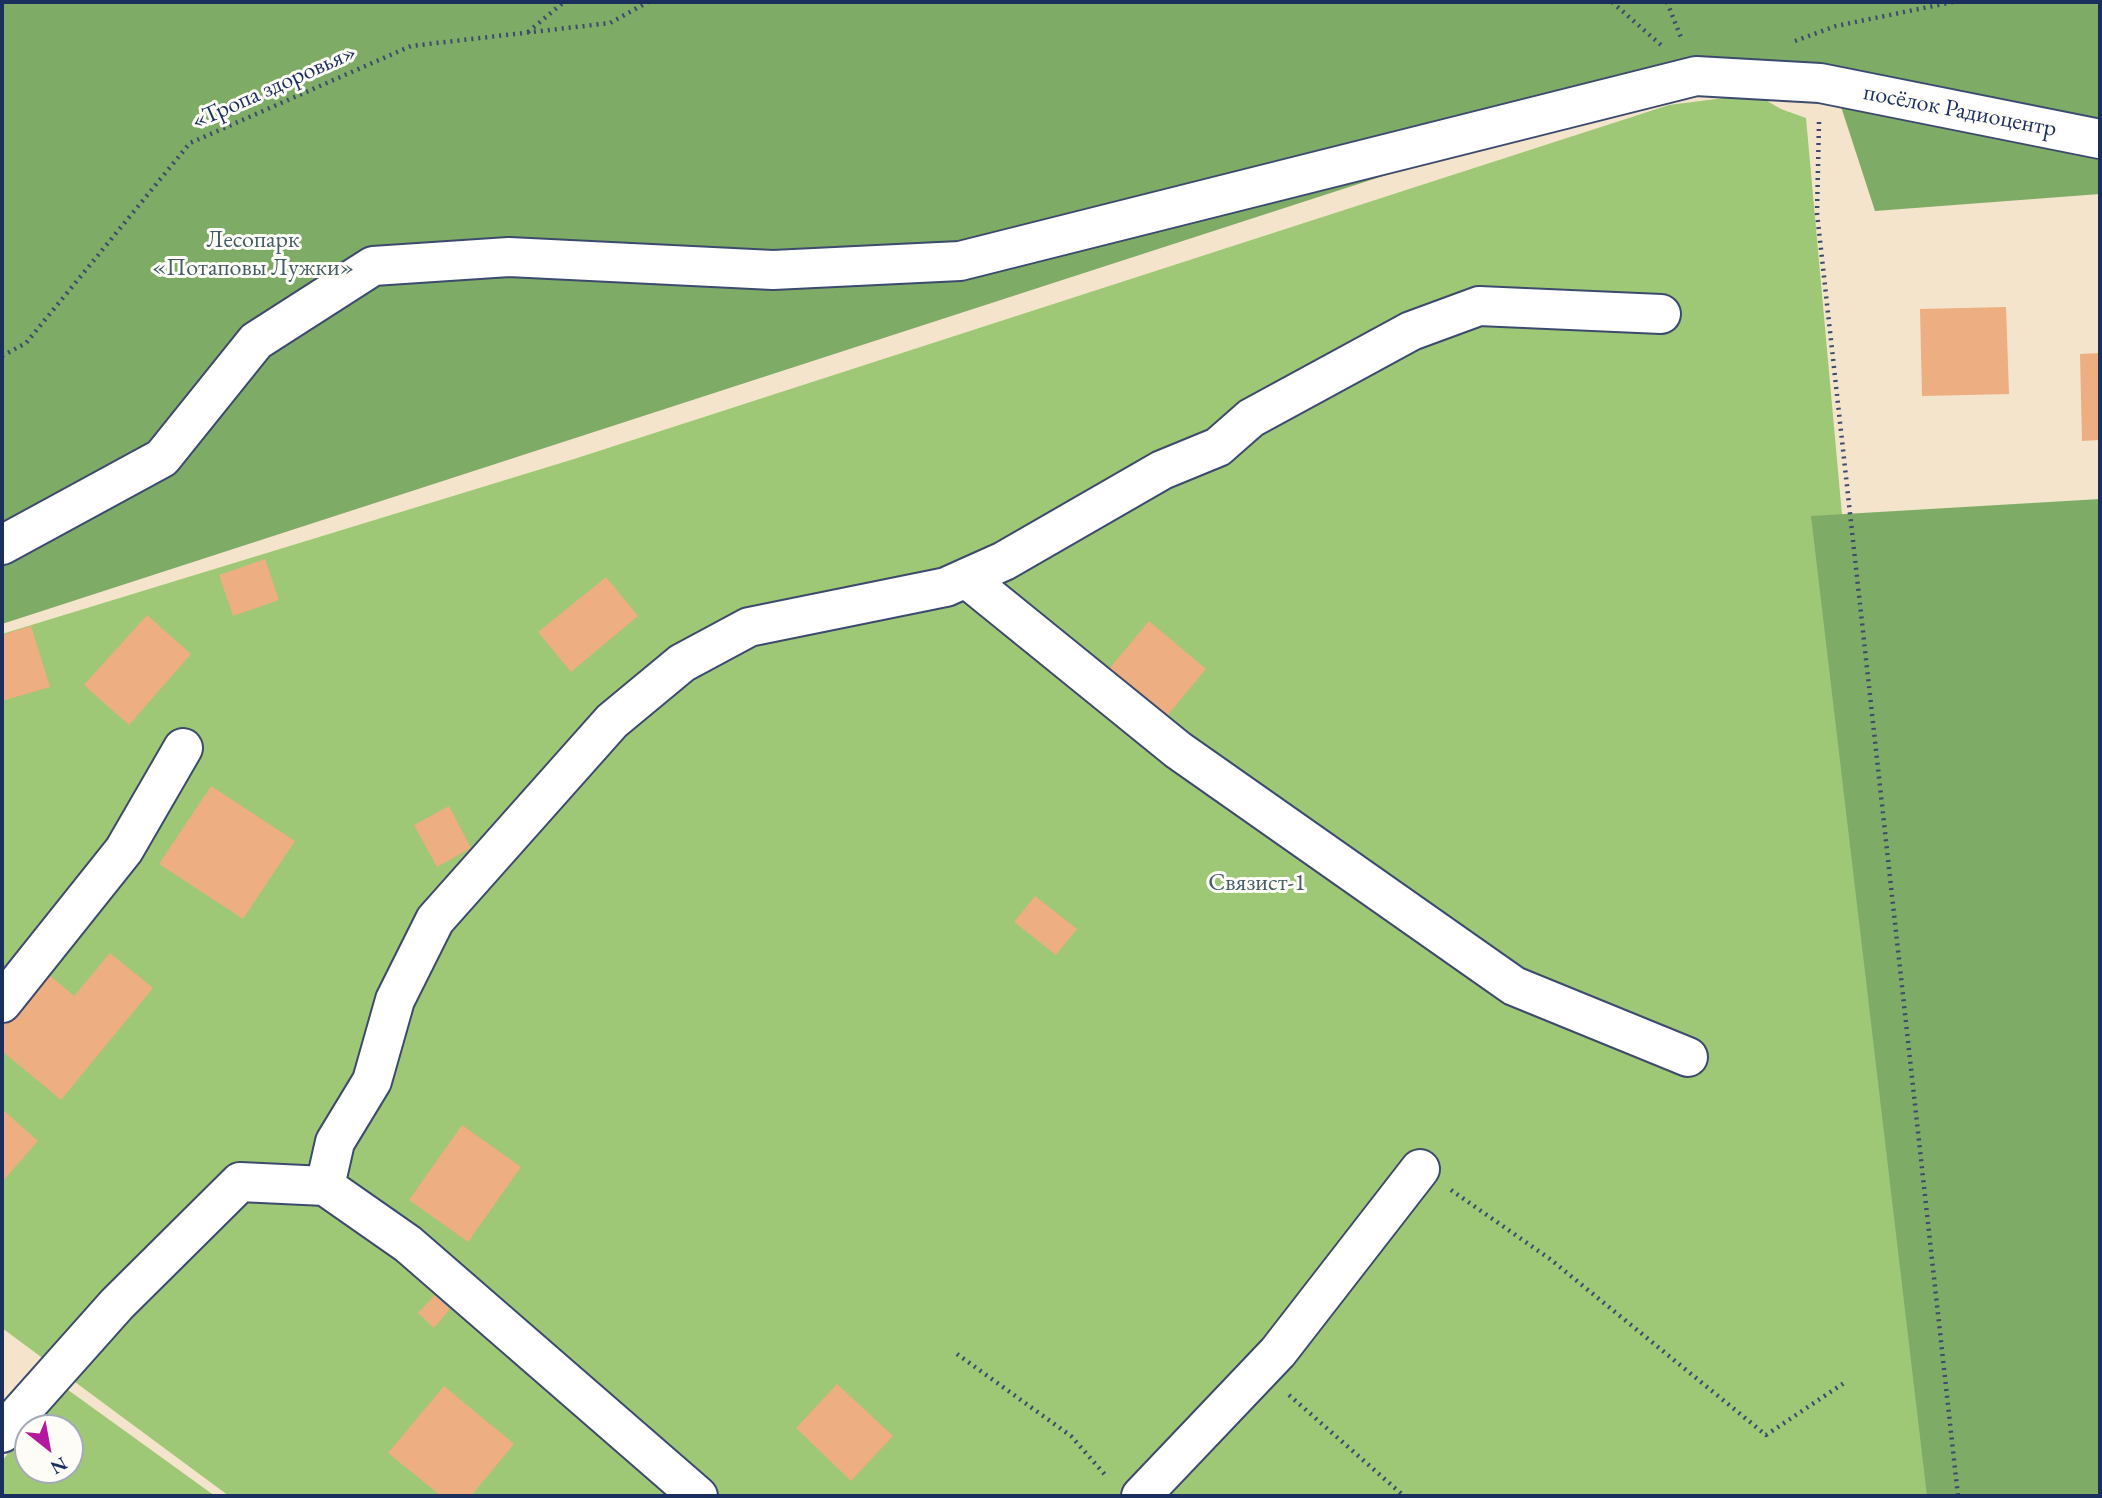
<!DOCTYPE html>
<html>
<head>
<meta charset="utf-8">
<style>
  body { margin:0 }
  #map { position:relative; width:2102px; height:1498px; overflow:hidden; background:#f4e4cb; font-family:"EB Garamond",serif }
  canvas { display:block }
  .frame { position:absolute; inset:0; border:4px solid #1b2f5e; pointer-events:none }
  .north { position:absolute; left:14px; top:1414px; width:70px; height:70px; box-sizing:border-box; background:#fdfcf7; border:2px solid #a3aaba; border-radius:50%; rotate:149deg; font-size:19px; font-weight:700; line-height:28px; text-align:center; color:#1b2f5e }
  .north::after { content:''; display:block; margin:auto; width:24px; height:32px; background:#b5179e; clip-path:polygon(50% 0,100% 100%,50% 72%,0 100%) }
</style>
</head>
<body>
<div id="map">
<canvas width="2102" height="1498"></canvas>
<div class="frame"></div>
<div class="north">N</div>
</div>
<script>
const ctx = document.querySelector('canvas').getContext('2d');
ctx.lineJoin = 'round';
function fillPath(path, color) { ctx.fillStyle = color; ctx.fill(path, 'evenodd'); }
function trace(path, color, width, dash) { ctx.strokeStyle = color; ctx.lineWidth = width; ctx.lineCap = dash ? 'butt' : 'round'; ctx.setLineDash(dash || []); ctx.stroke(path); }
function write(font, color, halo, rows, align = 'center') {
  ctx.font = font + ' "EB Garamond",serif'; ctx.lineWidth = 6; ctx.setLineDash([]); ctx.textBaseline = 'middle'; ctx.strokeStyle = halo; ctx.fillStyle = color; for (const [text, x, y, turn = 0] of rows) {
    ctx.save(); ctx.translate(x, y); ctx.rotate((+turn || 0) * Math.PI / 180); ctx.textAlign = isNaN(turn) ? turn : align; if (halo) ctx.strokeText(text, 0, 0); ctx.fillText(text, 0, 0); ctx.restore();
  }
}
const green = new Path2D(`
  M1755 94 1781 109 1806 118 1931 1496H229L2 1328V634L574 459 1669 105Z
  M64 1387 215 1496H2V1461L28 1429V1470H70V1428H29Z`);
const forest = new Path2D(`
  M2 2H2100V194L1875 211 1832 79 1642 92 2 624Z
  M2100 499V1496H1927L1811 516Z`);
const building = new Path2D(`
  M2006 307 2009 394 1922 396 1920 309Z
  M2100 353V440L2082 441 2080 354Z
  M265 559 279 600 233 616 219 575Z
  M606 577 638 616 571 672 538 632Z
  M147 615 191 654 129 725 84 685Z
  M1149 621 1206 669 1167 716 1109 669Z
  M31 626 50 687 2 701V635Z
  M211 786 295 841 243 919 159 864Z
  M449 806 471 848 437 867 414 825Z
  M1035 896 1077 929 1056 955 1014 922Z
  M110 953 153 988 61 1100 2 1051V1028L47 973 74 996Z
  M2 1109 38 1141 2 1182Z
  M462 1125 521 1167 468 1242 409 1200Z
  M435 1295 450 1309 434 1328 418 1313Z
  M837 1384 893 1436 851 1481 796 1428Z
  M444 1386 514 1444 471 1496H441L388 1453Z`);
const path = new Path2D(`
  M1612 2 1661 45
  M1667 2 1682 40
  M528 32 564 2
  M1795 41 1836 26 1953 2
  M1819 122 1817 213 1958 1496
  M2 356 26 343 190 143 411 46 610 23 648 2
  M1451 1190 1550 1259 1766 1435 1847 1381
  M957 1354 1071 1436 1107 1477
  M1289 1395 1404 1496`);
const minor = new Path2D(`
  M2 545 162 458 256 341 373 266 509 257 773 270 960 261 1696 76 1820 83 2100 139
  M966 578 1178 750 1514 986 1688 1057
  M2 1003 124 850 183 748
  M325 1186 335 1142 372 1081 395 1000 435 920 612 721 682 663 749 627 946 587 1004 561 1162 470 1218 447 1251 418 1411 331 1479 306 1661 314
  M2 1433 117 1304 240 1182 325 1186 408 1244 698 1496
  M1141 1496 1278 1352 1420 1169`);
const streetNames = [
  ["«Тропа здоровья»",274,87,-24],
  ["посёлок Радиоцентр",1960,111,11]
];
const parkNames = [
  ["Лесопарк",253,240],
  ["«Потаповы Лужки»",253,268],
  ["Связист-1",1257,883]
];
fillPath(green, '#9ec875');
fillPath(forest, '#7eac66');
fillPath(building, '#edae81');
trace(minor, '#3c4a6e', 42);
trace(path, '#3c4a6e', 4.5, [2, 5]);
trace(minor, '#fff', 38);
write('24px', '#1b2f5e', '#fdfcf7', streetNames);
write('24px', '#425d65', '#fdfcf7', parkNames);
</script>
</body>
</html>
